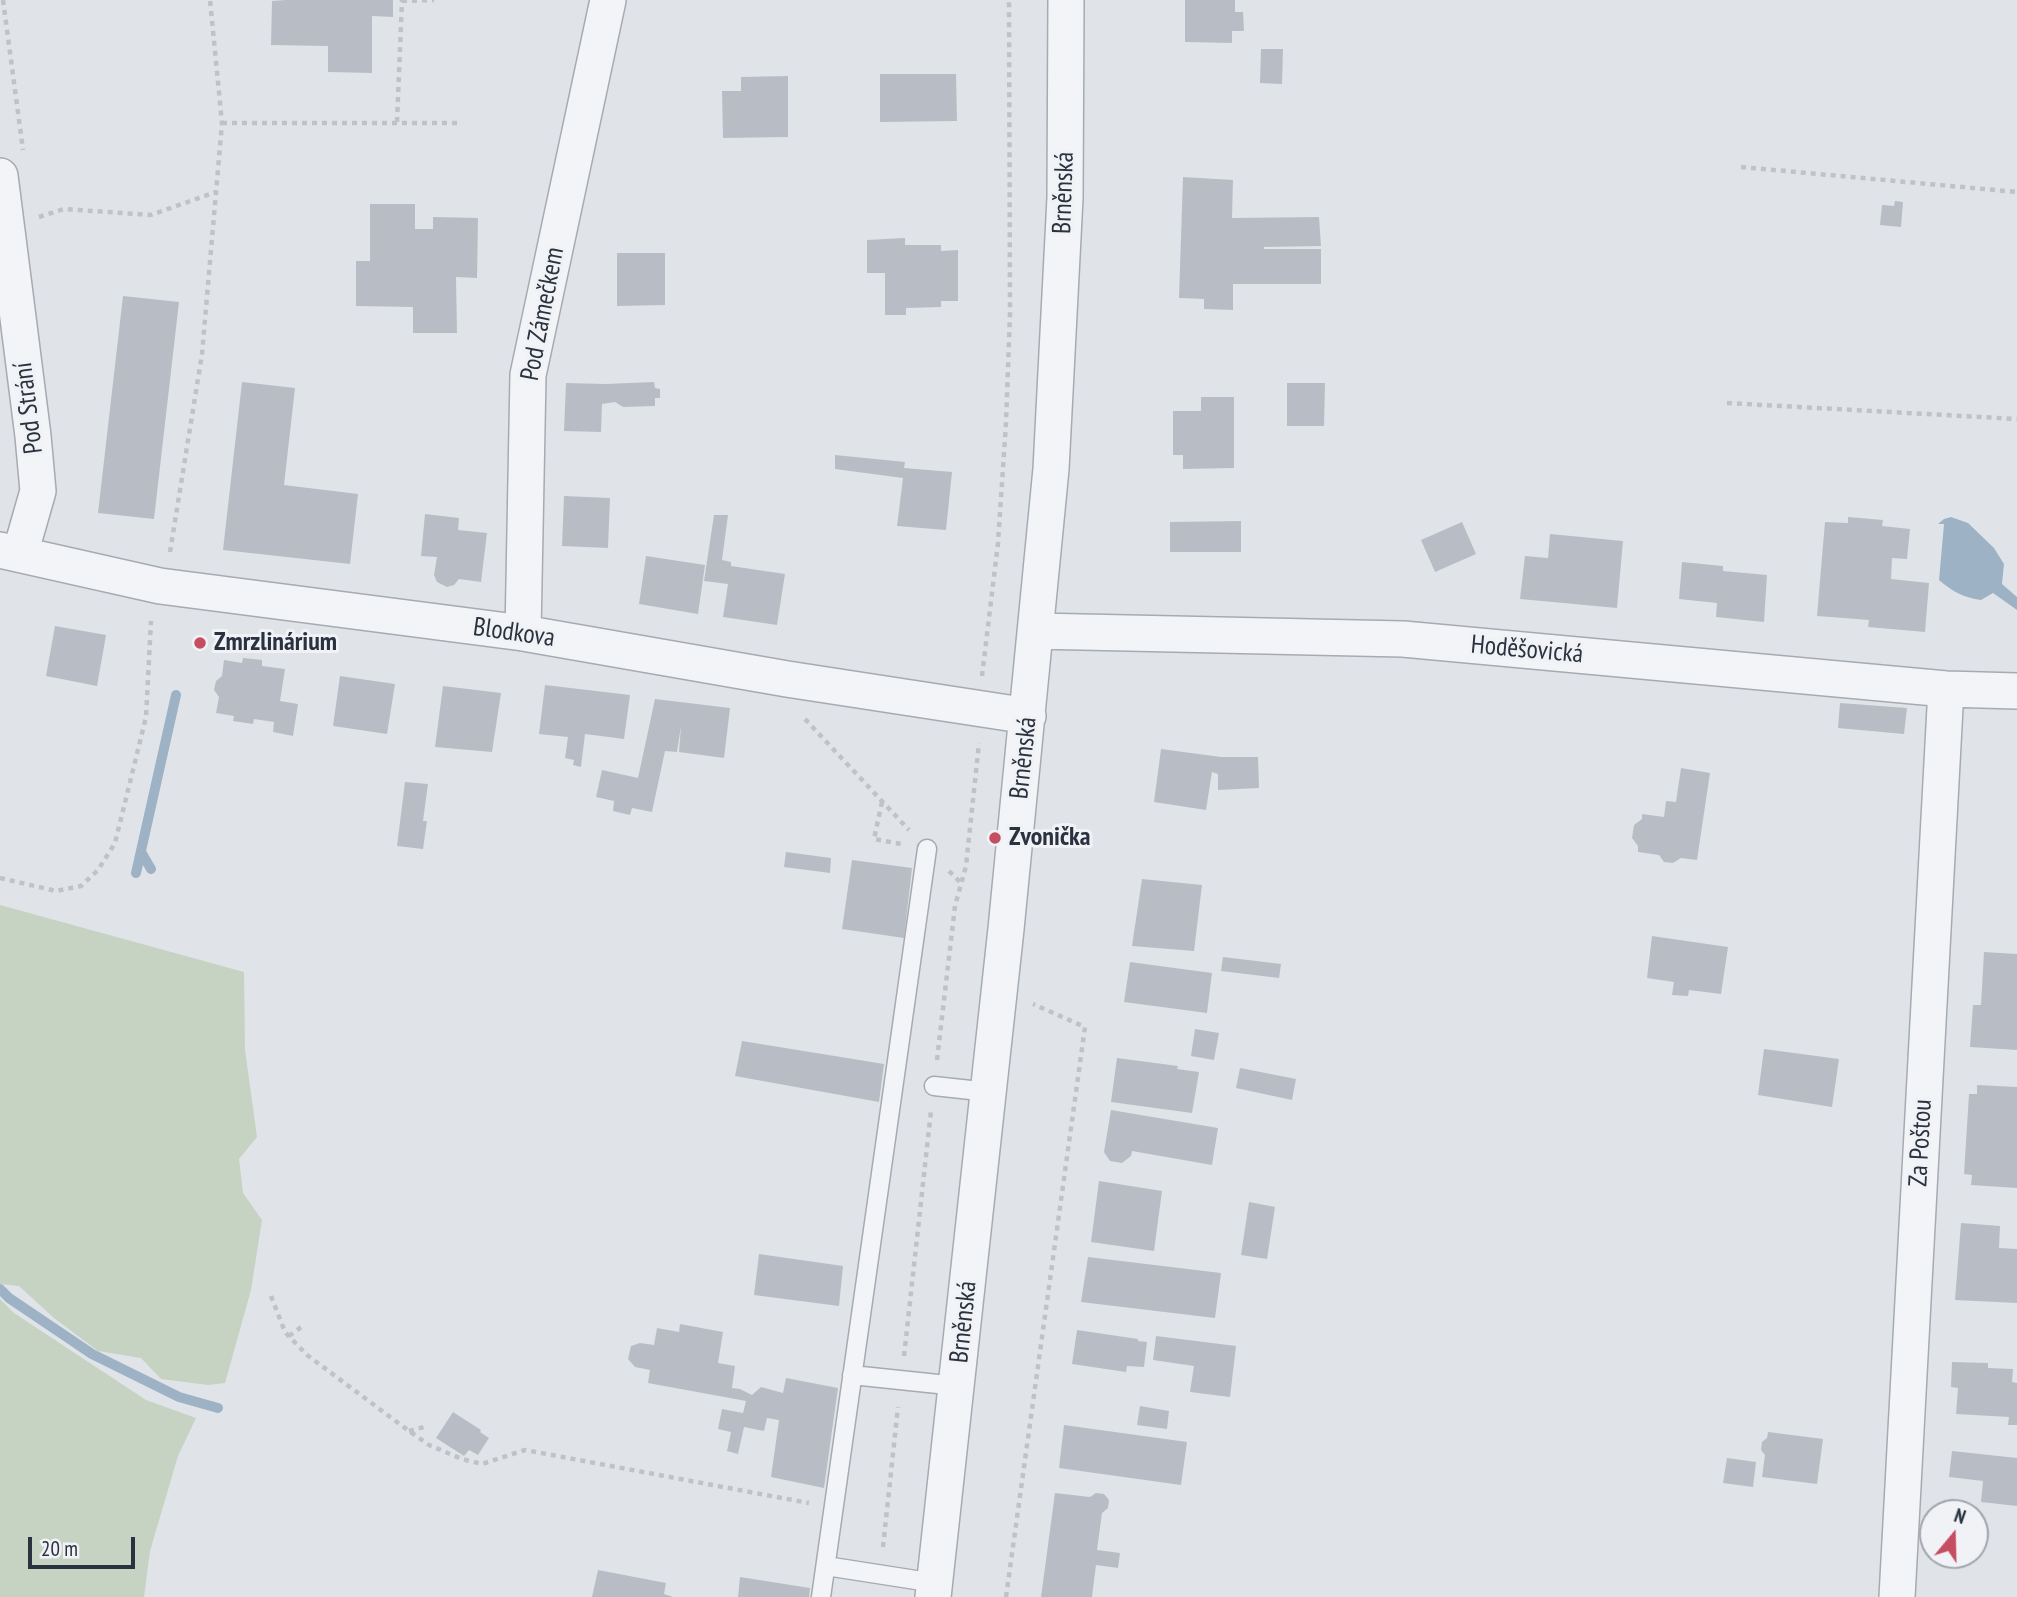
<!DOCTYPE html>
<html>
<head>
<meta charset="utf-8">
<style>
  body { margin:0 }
  #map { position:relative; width:2017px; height:1597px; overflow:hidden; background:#e0e4e8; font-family:"PT Sans Narrow",sans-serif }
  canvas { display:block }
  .north { position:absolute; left:1919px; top:1499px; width:70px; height:70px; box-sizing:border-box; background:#f0f2f6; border:2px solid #a1a5ad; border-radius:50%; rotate:19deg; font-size:19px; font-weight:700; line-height:28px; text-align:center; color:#2a323f }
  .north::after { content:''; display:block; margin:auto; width:24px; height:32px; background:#c54e61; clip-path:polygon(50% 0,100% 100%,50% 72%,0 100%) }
  .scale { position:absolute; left:28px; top:1537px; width:107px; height:32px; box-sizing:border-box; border:4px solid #2a323f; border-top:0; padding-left:9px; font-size:21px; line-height:24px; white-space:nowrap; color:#2a323f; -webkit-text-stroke:5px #f0f2f6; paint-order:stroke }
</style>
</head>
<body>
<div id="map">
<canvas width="2017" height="1597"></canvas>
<div class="north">N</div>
<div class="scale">20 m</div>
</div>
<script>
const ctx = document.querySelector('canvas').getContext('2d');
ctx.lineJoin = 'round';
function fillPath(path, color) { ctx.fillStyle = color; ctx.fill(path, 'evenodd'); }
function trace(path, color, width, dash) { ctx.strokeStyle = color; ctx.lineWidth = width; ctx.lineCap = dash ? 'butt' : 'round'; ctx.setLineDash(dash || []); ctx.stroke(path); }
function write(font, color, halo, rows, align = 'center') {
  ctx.font = font + ' "PT Sans Narrow",sans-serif'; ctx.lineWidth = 6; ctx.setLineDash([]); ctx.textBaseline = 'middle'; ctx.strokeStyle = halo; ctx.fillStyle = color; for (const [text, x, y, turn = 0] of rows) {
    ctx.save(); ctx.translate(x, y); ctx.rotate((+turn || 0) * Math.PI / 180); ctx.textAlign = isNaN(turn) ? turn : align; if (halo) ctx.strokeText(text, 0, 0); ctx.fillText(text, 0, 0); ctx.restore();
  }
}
const green = new Path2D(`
  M0 905 244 972 245 1050 257 1137 239 1159 243 1193 262 1220 251 1290 225 1383 208 1385 161 1379 141 1358 98 1351 54 1318 19 1286 0 1284Z
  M0 1299 14 1313 146 1400 196 1418 178 1456 150 1551 144 1597H0Z`);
const water = new Path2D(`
  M1951 517 1968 523 1994 548 2004 564 2002 584 2017 597V610L1993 593 1981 600C1964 598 1952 591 1939 580L1944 524H1938L1944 519Z`);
const stream = new Path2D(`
  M141 852 151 869
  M136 873 176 695
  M0 1289 9 1298 92 1354 179 1397 218 1408`);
const building = new Path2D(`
  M286 0H393V17L372 16V73L328 72V46L271 45 272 1Z
  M1185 0H1235V12H1243L1244 31H1232V43L1185 42Z
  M1261 49H1283L1282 84 1260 83Z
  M880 74H956L957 121 880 122Z
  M788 76V137L723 138 722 91H741V77Z
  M1183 177 1233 180 1232 218 1319 217 1321 246 1264 247V249H1321V284H1233V310L1204 309V299L1179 298Z
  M1895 201 1903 202 1901 227 1880 225 1882 205 1894 206Z
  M370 204H415V229H433V217L478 218 477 278 456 277 457 333H413V307L356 306V261H370Z
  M905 238V245H941V251L958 250V301H941V307L906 308V315H885V273H867V240Z
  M617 253H665V305L617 306Z
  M123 296 179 302 154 519 98 513Z
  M242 382 295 388 284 485 358 494 350 564 223 550Z
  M654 382 655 388 660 389V398H655V406L623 407 615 402 602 404 601 432 564 431 566 383 605 384Z
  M1287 383H1325L1324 426H1287Z
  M1201 397H1234V468L1183 469V455H1173V411H1201Z
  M835 455 905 462 904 468 952 472 946 530 897 526 903 478 835 469Z
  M564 496 610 498 608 548 562 546Z
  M425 514 459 518 458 530 487 533 481 582 459 579 454 585 447 587 437 582 434 575 437 557 421 556Z
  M714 515H728L722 560 731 562V566L785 574 777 625 723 617 728 584 704 581Z
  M1848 517 1883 520 1882 526 1910 529 1907 559 1892 558 1891 579 1929 583 1925 632 1868 627 1869 620 1817 616 1825 522 1848 523Z
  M1241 521V552H1170V522Z
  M1462 522 1476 554 1435 572 1421 540Z
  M1550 534 1623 541 1617 608 1520 599 1525 556 1548 558Z
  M646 556 705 565 698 614 639 604Z
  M1682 562 1723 566V571L1767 575 1764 622 1716 617 1717 603 1679 599Z
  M55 626 106 635 97 686 46 676Z
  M243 658 262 660V666L285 669 280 701 298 704 293 736 273 732 274 722 254 719 253 724 233 721 234 716 216 713 219 697 214 690 216 681 222 676 224 660 242 663Z
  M340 676 395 684 387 734 333 726Z
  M545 685 630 695 624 739 585 734 581 767 573 765 574 760 565 758 568 737 539 734Z
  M443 686 501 693 492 752 435 747Z
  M655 699 730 708 724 758 679 752 681 726 677 752 665 751 652 812 632 808 630 815 613 811 614 801 596 797 602 770 638 778Z
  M1840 703 1907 708 1904 734 1838 728Z
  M1161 749 1221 757H1258L1259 788 1218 790V774L1212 772 1206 810 1154 802Z
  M1681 768 1710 773 1697 860 1681 858 1673 863 1664 862 1659 855 1638 852V846L1632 838 1634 825 1642 819V814L1664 817 1666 801 1676 802Z
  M405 782 428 784 423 821H427L423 849 397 846Z
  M786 852 831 858 830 873 784 867Z
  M852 860 912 868 904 938 842 929Z
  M1142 879 1202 885 1194 951 1132 946Z
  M1652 936 1728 947 1721 994 1689 990 1688 996 1672 995 1674 982 1647 978Z
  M1984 952 2017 954V1050L1970 1047 1973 1005H1981Z
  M1223 957 1281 964 1279 978 1221 971Z
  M1130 962 1212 973 1207 1013 1124 1002Z
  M1195 1029 1219 1033 1214 1060 1191 1056Z
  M742 1041 884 1064 879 1102 735 1076Z
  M1764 1049 1839 1059 1832 1107 1758 1095Z
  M1117 1058 1178 1066 1177 1069 1199 1072 1192 1113 1111 1102Z
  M1240 1068 1296 1079 1292 1100 1236 1088Z
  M1977 1085 2017 1087V1188L1971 1185 1972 1175 1964 1174 1969 1094H1977Z
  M1111 1110 1218 1128 1212 1165 1132 1151 1131 1156 1122 1163 1110 1161 1104 1152Z
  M1099 1181 1162 1191 1154 1251 1091 1242Z
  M1249 1202 1275 1207 1267 1259 1241 1255Z
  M1961 1223 2000 1226 1999 1248 2017 1249V1303L1955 1300Z
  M759 1254 843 1266 839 1306 754 1295Z
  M1088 1257 1221 1273 1215 1318 1081 1302Z
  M680 1324 723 1332 718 1363 735 1366 732 1388 740 1389 752 1395 761 1387 783 1393 786 1378 838 1388 824 1488 771 1477 779 1420 767 1418 764 1431 744 1427 738 1454 727 1451 731 1432 718 1429 722 1409 743 1413 746 1401 648 1383 650 1370 635 1367 628 1359 631 1346 640 1343 654 1345 657 1328 679 1332Z
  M1077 1330 1138 1339V1341L1147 1342 1144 1367 1127 1366 1126 1372 1072 1364Z
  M1156 1336 1236 1346 1230 1397 1190 1392 1194 1366 1153 1360Z
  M1952 1362 1988 1363V1368L2013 1369 2012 1382 2017 1383V1425H2008L2009 1417 1956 1414 1958 1388 1951 1387Z
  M1140 1406 1169 1411 1167 1429 1137 1425Z
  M453 1412 481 1430 480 1432 489 1438 478 1455 469 1450 464 1456 436 1438Z
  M1064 1425 1187 1442 1181 1485 1059 1468Z
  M1768 1432 1823 1439 1817 1484 1762 1477 1765 1455 1761 1450 1762 1442 1767 1438Z
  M1952 1451 2017 1458V1506L1981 1502 1983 1481 1949 1477Z
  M1727 1458 1756 1462 1753 1487 1723 1483Z
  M1055 1493 1090 1497 1096 1493 1104 1494 1109 1500 1108 1508 1102 1513 1097 1550 1120 1553 1118 1568 1096 1565 1092 1597H1041Z
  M598 1570 666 1583 664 1594 673 1597H592Z
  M740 1577 810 1588 809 1597H738Z`);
const path = new Path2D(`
  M3 0 23 150
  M402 1 434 0
  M397 122 402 0
  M222 123H460
  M1741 167 2017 192
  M39 217 64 209 151 215 216 192
  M1727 403 2017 419
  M170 552 202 354 222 123 210 0
  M982 676 998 543 1006 423 1010 314 1009 0
  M805 719 909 830
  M882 802 874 839 901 844
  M949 871 961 883
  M0 878 56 891 81 886 98 870 115 843 146 717 151 621
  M937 1060 955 906 966 866 979 743
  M271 1296 285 1332 307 1355 409 1431 429 1445 462 1459 482 1464 525 1450 809 1503
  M289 1336 304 1325
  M904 1356 931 1111
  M409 1431 424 1427
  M883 1547 898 1407
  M1006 1597 1085 1027 1033 1004`);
const lane = new Path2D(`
  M934 1086 989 1092
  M852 1375 957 1386
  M826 1566 935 1583
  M821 1597 927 849`);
const street = new Path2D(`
  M0 176 33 436 38 491 20 554
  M0 550 160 586 523 633 787 679 1028 716
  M1036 631 1403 639 1946 689 2017 691
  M523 633 528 375 608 0
  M933 1597 1006 929 1051 469 1065 198 1066 0
  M1897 1597 1946 689`);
const markers = [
  [200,643,7,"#c54e61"],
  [995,838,7,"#c54e61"]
];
const streetNames = [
  ["Brněnská",1064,193,-88],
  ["Pod Zámečkem",543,314,-79],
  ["Pod Strání",29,408,-97],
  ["Blodkova",514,633,8],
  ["Hoděšovická",1527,650,5],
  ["Brněnská",1024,758,-84],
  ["Za Poštou",1921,1143,-87],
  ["Brněnská",964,1322,-84]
];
const poiNames = [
  ["Zmrzlinárium",214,643],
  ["Zvonička",1009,838]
];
fillPath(green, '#c6d2c2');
fillPath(water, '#9eb2c6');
trace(stream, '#9eb2c6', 10);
fillPath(building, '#b8bdc5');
trace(lane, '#a6abb2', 21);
trace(street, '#a6abb2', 38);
trace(path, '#bfc2c7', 4.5, [5, 5]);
trace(lane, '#f3f4f7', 18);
trace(street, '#f3f4f7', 35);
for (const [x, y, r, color] of markers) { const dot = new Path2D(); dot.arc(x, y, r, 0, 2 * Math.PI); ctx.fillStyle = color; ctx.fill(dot); trace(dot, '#f0f2f6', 2.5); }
write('26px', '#2a323f', '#f0f2f6', streetNames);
write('bold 26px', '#2a323f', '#f0f2f6', poiNames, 'left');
</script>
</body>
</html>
